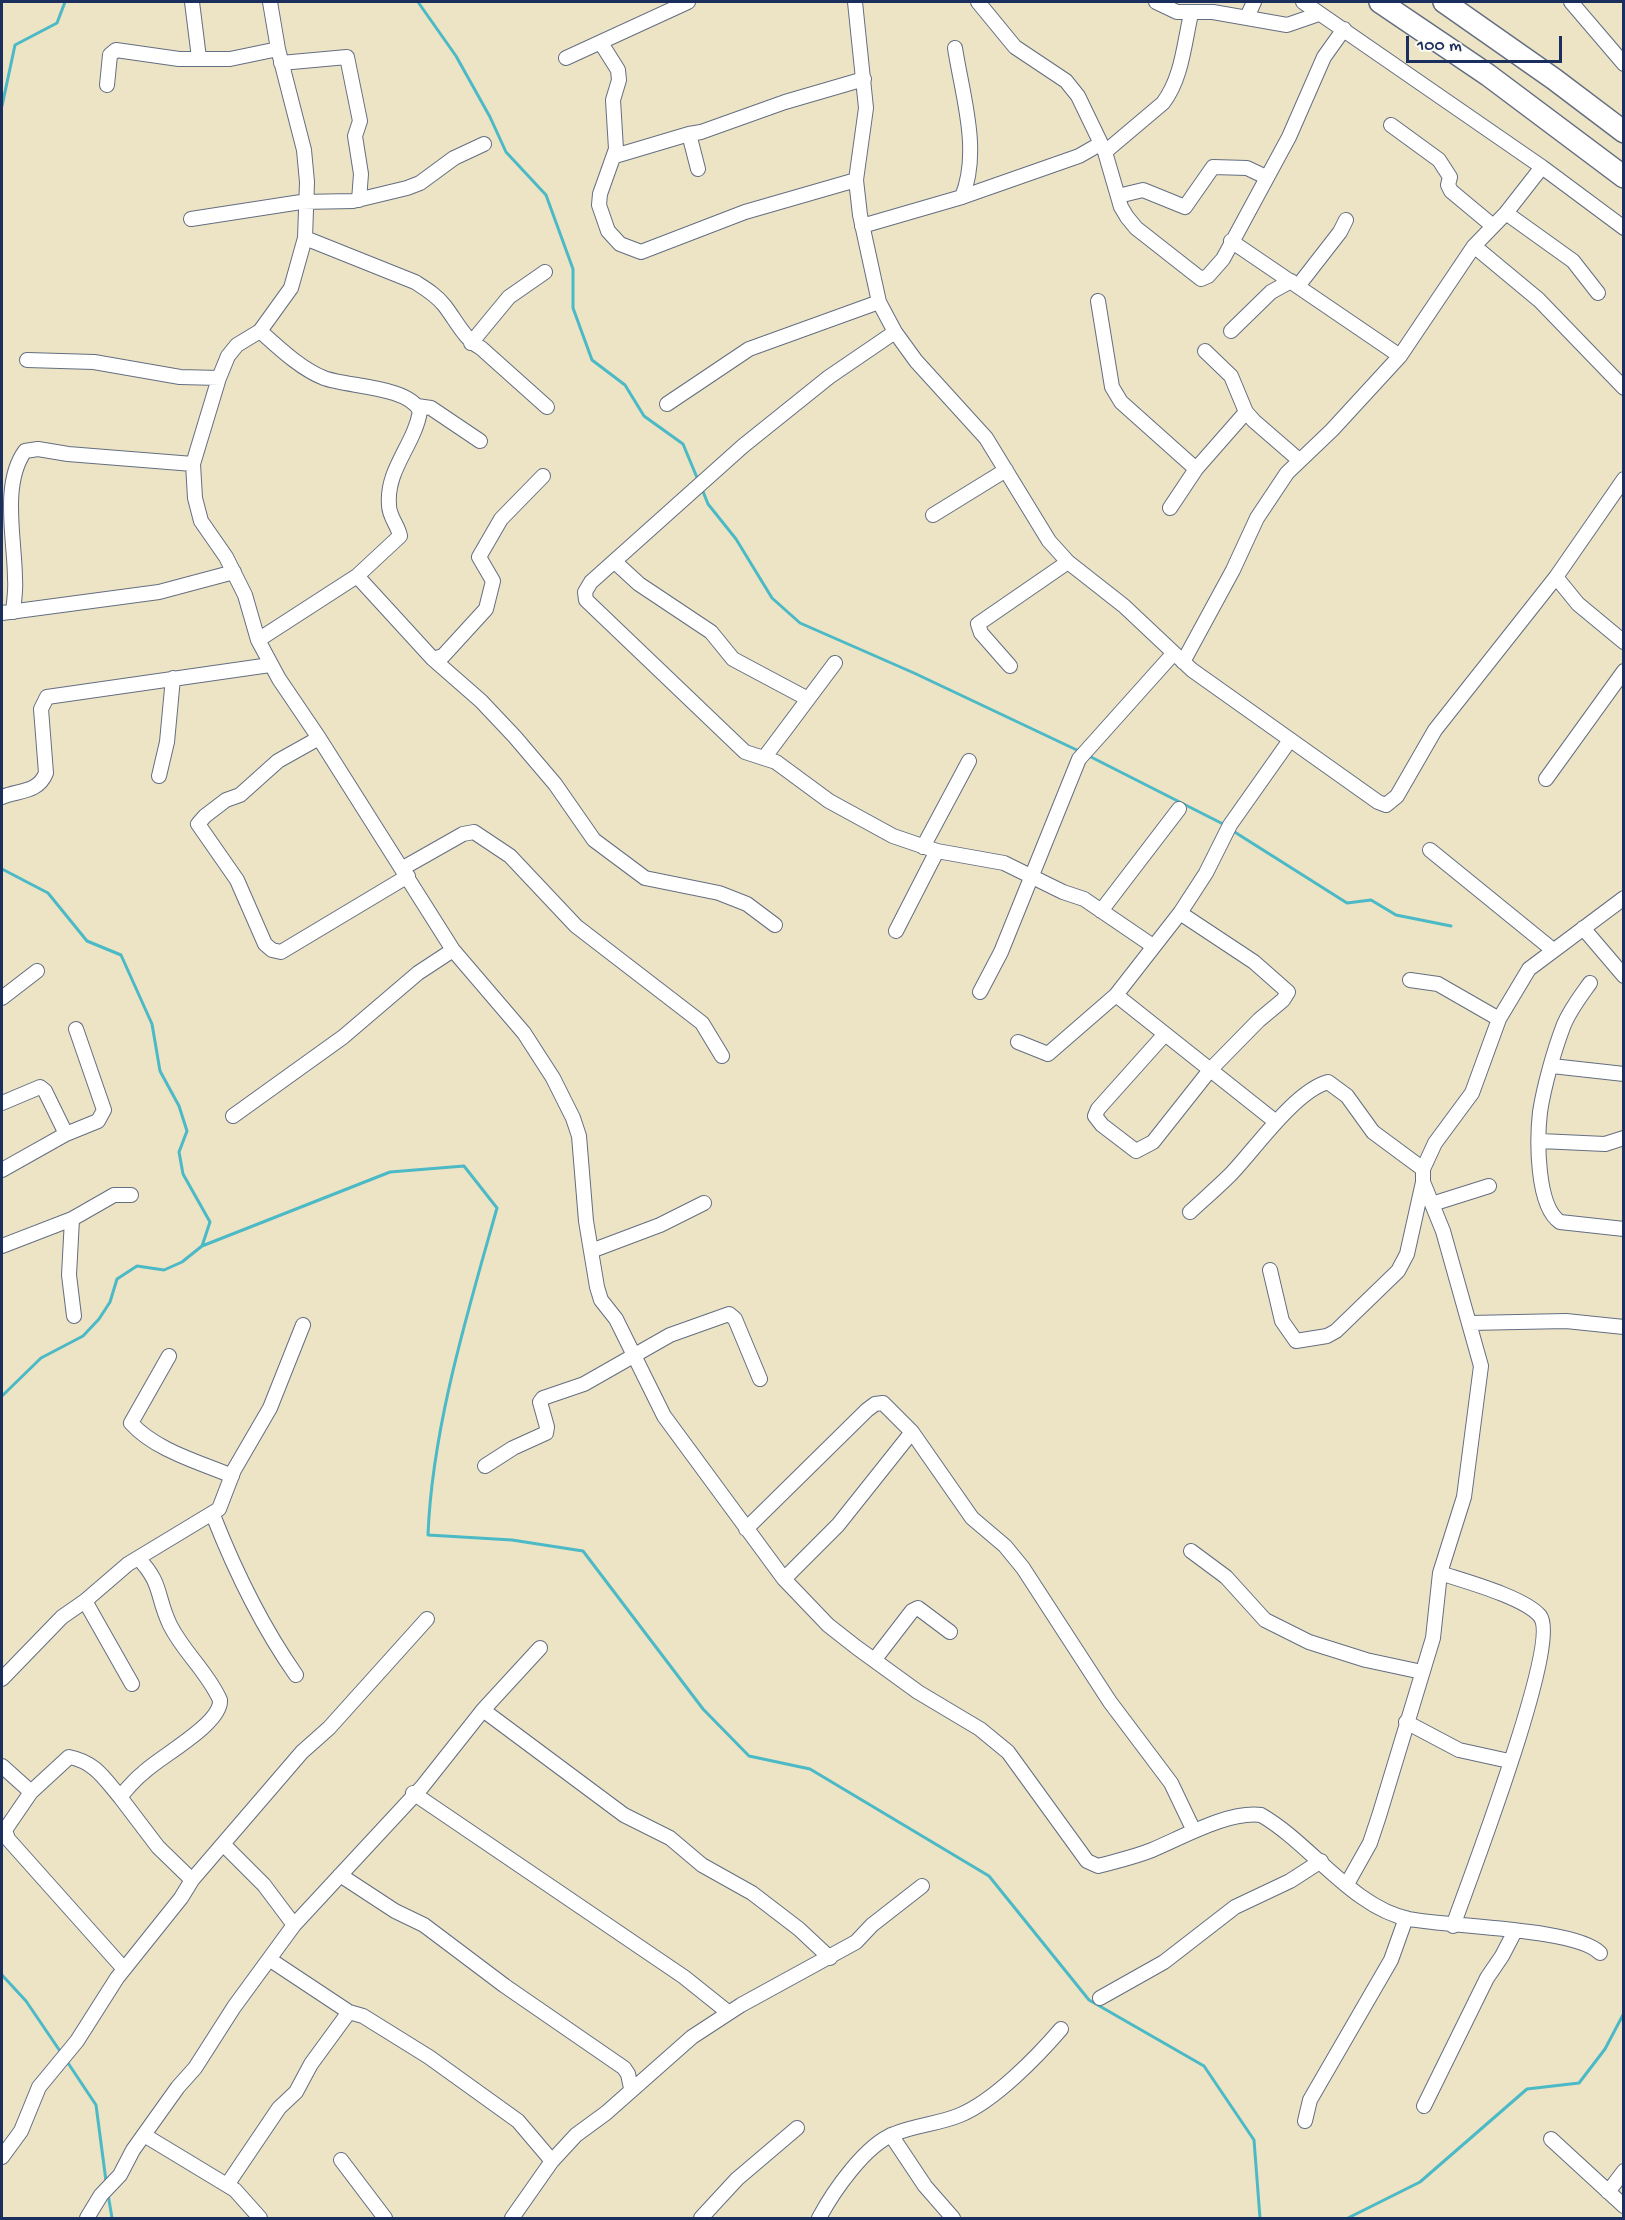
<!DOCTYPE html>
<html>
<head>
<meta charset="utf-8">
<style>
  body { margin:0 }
  #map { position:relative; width:1625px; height:2220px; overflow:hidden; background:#ece4c4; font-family:"Gochi Hand",sans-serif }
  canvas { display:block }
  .frame { position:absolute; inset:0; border:3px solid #1b2f5e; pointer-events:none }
  .scale { position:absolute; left:1406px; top:36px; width:156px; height:27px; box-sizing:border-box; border:3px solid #1b2f5e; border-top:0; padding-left:8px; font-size:18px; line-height:21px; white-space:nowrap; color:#1b2f5e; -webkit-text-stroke:4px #fdfcf7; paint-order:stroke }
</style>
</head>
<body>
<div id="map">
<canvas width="1625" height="2220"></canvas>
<div class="frame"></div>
<div class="scale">100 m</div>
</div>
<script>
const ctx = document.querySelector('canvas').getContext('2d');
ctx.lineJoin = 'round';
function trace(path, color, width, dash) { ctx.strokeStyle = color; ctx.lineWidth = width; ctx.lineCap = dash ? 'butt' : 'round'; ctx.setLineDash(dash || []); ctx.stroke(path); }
const stream = new Path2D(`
  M418 2 456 56 490 117 506 152 546 195 573 269V308L592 360 625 385 644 416 683 444 698 480
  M2 106 15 45 57 23 65 2
  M702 489 708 504 736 539 772 598 800 623 914 673 1081 752
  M1089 756 1225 825
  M1233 831 1347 903 1371 900 1396 915 1451 926
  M2 869 48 893 87 941 121 955 152 1024 160 1071 179 1106 187 1131 179 1152 183 1174 210 1222 202 1246 182 1262 164 1270 137 1266 117 1279 110 1302 99 1319 83 1336 41 1358 2 1396
  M202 1246 390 1172 464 1166 497 1208C468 1311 432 1428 428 1535L512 1540 583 1551 703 1709 749 1756 810 1769 989 1876 1089 2000 1204 2066 1254 2140 1260 2218
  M2 1975 26 2001 62 2054
  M66 2060 96 2105 106 2181
  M108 2194 112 2218
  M1348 2218 1420 2182 1527 2089 1579 2083 1605 2049 1624 2013`);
const minor = new Path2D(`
  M192 2 199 58
  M270 2 278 49 304 150 307 182 305 238 291 288 260 331 237 345 228 356 219 378 193 464 195 498 201 521 226 557 245 595 258 640 279 679 319 738 453 950 524 1033 553 1078 573 1118 579 1136 586 1221 597 1287 601 1300 616 1319 664 1416 784 1579 828 1625 856 1647 918 1692 980 1729 1008 1752 1087 1861 1098 1866C1116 1861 1135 1857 1152 1850 1183 1837 1228 1811 1261 1815 1310 1843 1353 1908 1409 1919 1450 1927 1576 1928 1600 1953
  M855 2 866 108 856 180 860 215 879 302 895 332 916 361 986 438 1049 541 1068 562 1124 606 1192 670 1378 802 1386 805 1397 796 1435 730 1556 577 1624 479
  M978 2 1015 47 1066 81 1078 96 1105 152 1121 207 1127 217 1136 228 1201 279 1208 276 1223 259 1289 137 1324 57 1344 29
  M1156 2 1177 12H1213L1287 25 1319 14
  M1303 2 1542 167 1624 228
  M1571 2 1624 64
  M1247 17 1254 2
  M601 43 618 70 619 80 613 100 616 149 600 194 599 205 608 231 620 244 641 252 745 212 856 180
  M955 48C962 94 981 151 962 197
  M566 58 688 2
  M281 63 347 57 360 121 355 136 361 174 359 200
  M107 85 110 55 116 50 179 59H230L278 49
  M1391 125 1439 160 1450 177 1448 185 1451 191 1493 226
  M1105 152 1163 103C1182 78 1184 44 1191 14
  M615 156 689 134
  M698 169 689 134 701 132 785 102 864 79
  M1118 196 1143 190 1185 207 1213 167 1247 168 1266 177
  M1506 213 1573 261 1598 293
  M191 219 301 202 353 201 407 188 420 183 454 158 484 144
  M862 226 962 197 1079 156 1100 144
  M305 238 415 282C426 289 436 295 444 305 456 320 464 339 481 348L547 407
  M1231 241 1400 356
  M1474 246 1539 300 1624 388
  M1298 286 1340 232 1346 220
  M1098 301 1112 387 1121 402 1196 469
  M1231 331 1271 292 1291 281
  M895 332 829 377 743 446 591 582 585 592 586 600 745 752 776 762 829 801 893 836 937 851 1004 863 1063 892 1084 899 1153 946
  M471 343 509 297 545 272
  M1205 351 1231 376 1246 412 1254 421 1299 460
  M27 360 94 362 180 377 219 378
  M667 404 749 349 879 302
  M417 406 431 408 480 441
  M1170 508 1196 469 1246 412
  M933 515 1006 470
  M615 562 639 584 711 632 733 659 808 699
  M357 576 433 659 481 701 515 737 555 784 594 840 645 878 719 893 747 904 775 925
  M1556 577 1578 604 1624 642
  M13 612C14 601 16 590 15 579 15 541 1 484 25 451L38 449 68 454 193 464
  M2 613 159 592 234 572
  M258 640 357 576 400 536C398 525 389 517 389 505 386 469 415 444 420 411 408 386 348 387 324 378 301 369 279 348 260 331
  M433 659 443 656 486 609 493 581 479 557 501 519 543 476
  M1183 662 1233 570 1257 518 1287 473 1332 430 1400 356 1474 246 1506 213 1542 167
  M1010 666 981 633 978 624 1068 562
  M319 738 278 761 240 795 226 800 205 816 198 824 237 880 265 944 272 950 281 952 408 876
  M764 758 835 663
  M159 776 167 742 173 678
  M1546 779 1624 671
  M2 797C19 790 38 793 46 773L41 709 47 697 270 665
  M923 847 969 761
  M1430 850 1553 950
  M403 868 463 834 474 832 510 856 576 926 702 1023 722 1056
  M1101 911 1179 809
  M1583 928 1624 976
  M896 931 937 851
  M1410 980 1438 984 1499 1019
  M1590 983C1580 997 1569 1011 1563 1027 1554 1051 1544 1086 1540 1112 1537 1138 1536 1206 1560 1222L1624 1229
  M980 992 1001 952 1079 759 1173 654
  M1116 995 1276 1122
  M2 998 37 971
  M1165 1034 1098 1109 1095 1116 1102 1125 1136 1151 1153 1142 1210 1070 1259 1020 1283 1000 1288 992 1254 962 1180 913
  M1018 1042 1048 1054 1116 995 1180 913 1206 873 1230 825 1290 740
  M1552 1066 1624 1074
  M2 1103 40 1087 45 1091 66 1134
  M233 1116 343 1037 418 973 453 950
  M1540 1141 1605 1144 1624 1138
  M2 1170 66 1134 98 1121 104 1110 76 1029
  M1432 1204 1489 1186
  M1190 1212C1203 1200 1218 1187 1231 1174 1255 1149 1295 1091 1328 1082L1347 1096 1373 1132 1423 1169
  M72 1219 69 1275 74 1316
  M2 1246 72 1219 114 1195H131
  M591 1251 660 1225 704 1203
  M1270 1270 1282 1321 1296 1341 1327 1336 1336 1331 1398 1271 1407 1254 1423 1182
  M1470 1323 1566 1321 1624 1327
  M169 1356 131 1423C155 1450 199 1462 232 1476
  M485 1466 513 1448 546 1433 547 1427 540 1402 543 1398 584 1384 670 1335 729 1314 735 1319 760 1379
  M213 1515C235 1571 261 1625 296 1675
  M746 1529 867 1410 875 1404 883 1403 912 1432 972 1518 1005 1546 1023 1568 1110 1702 1171 1783 1194 1831
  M1191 1551 1226 1577 1265 1620 1309 1642 1366 1660 1422 1672
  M1440 1573C1464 1581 1524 1597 1540 1616 1561 1643 1468 1883 1453 1926
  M784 1579 838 1525 912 1432
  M85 1601 132 1684
  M875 1659 912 1611 918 1608 950 1632
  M2 1679 62 1617 85 1601 128 1564 219 1509 234 1470 270 1408 303 1325
  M483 1710 540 1648
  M1406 1722 1459 1750 1509 1761
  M2 1766 31 1792 69 1757C95 1762 104 1778 120 1797 127 1789 134 1780 143 1773 159 1757 222 1724 220 1700 207 1671 184 1653 170 1625 156 1596 163 1584 138 1558
  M31 1792 5 1830 8 1839 124 1969
  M413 1793 684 1977 729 2013
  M120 1797 158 1847 192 1880
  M223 1844 264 1885 294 1925
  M340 1875 395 1911 424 1925 505 1986 624 2068 628 2074 631 2088
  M1347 1884 1370 1843 1379 1816 1433 1638 1440 1573 1464 1497 1481 1366 1443 1231 1423 1182V1169L1435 1143 1472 1093 1499 1019 1529 969 1624 898
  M269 1959 349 2012 363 2016 429 2057 518 2121 552 2161
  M1100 1998 1164 1962 1235 1907 1290 1881 1321 1861
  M1424 2106 1487 1978 1502 1956 1515 1931
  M1305 2121 1310 2100 1391 1960 1406 1918
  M144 2135 235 2190 260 2218
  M891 2135 925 2186 953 2218
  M1551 2139 1624 2206
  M2 2157 21 2131 39 2087 77 2041 117 1978 181 1898 192 1880 302 1752 329 1728 427 1619
  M341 2160 385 2218
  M227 2185 279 2108 296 2092 311 2064 349 2012
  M1608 2192 1624 2171
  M87 2218 101 2195 120 2175 133 2150 178 2087 195 2068 234 2007 294 1925 422 1787 483 1710 624 1815 670 1838 702 1865 752 1893 799 1929 830 1958
  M512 2218 552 2161 576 2135 606 2113 692 2037 741 2005 856 1942 872 1925 922 1886
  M701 2218 737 2179 797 2128
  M819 2218C833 2192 865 2145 894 2134 915 2125 939 2124 960 2115 994 2101 1037 2057 1061 2029`);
const highway = new Path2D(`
  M1380 2 1488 75 1624 177
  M1444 2 1554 79 1624 132`);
trace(stream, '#4cb9c7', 3);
trace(minor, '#646e82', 16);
trace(highway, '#646e82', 24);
trace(minor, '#fff', 14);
trace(highway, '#fff', 21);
</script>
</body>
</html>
